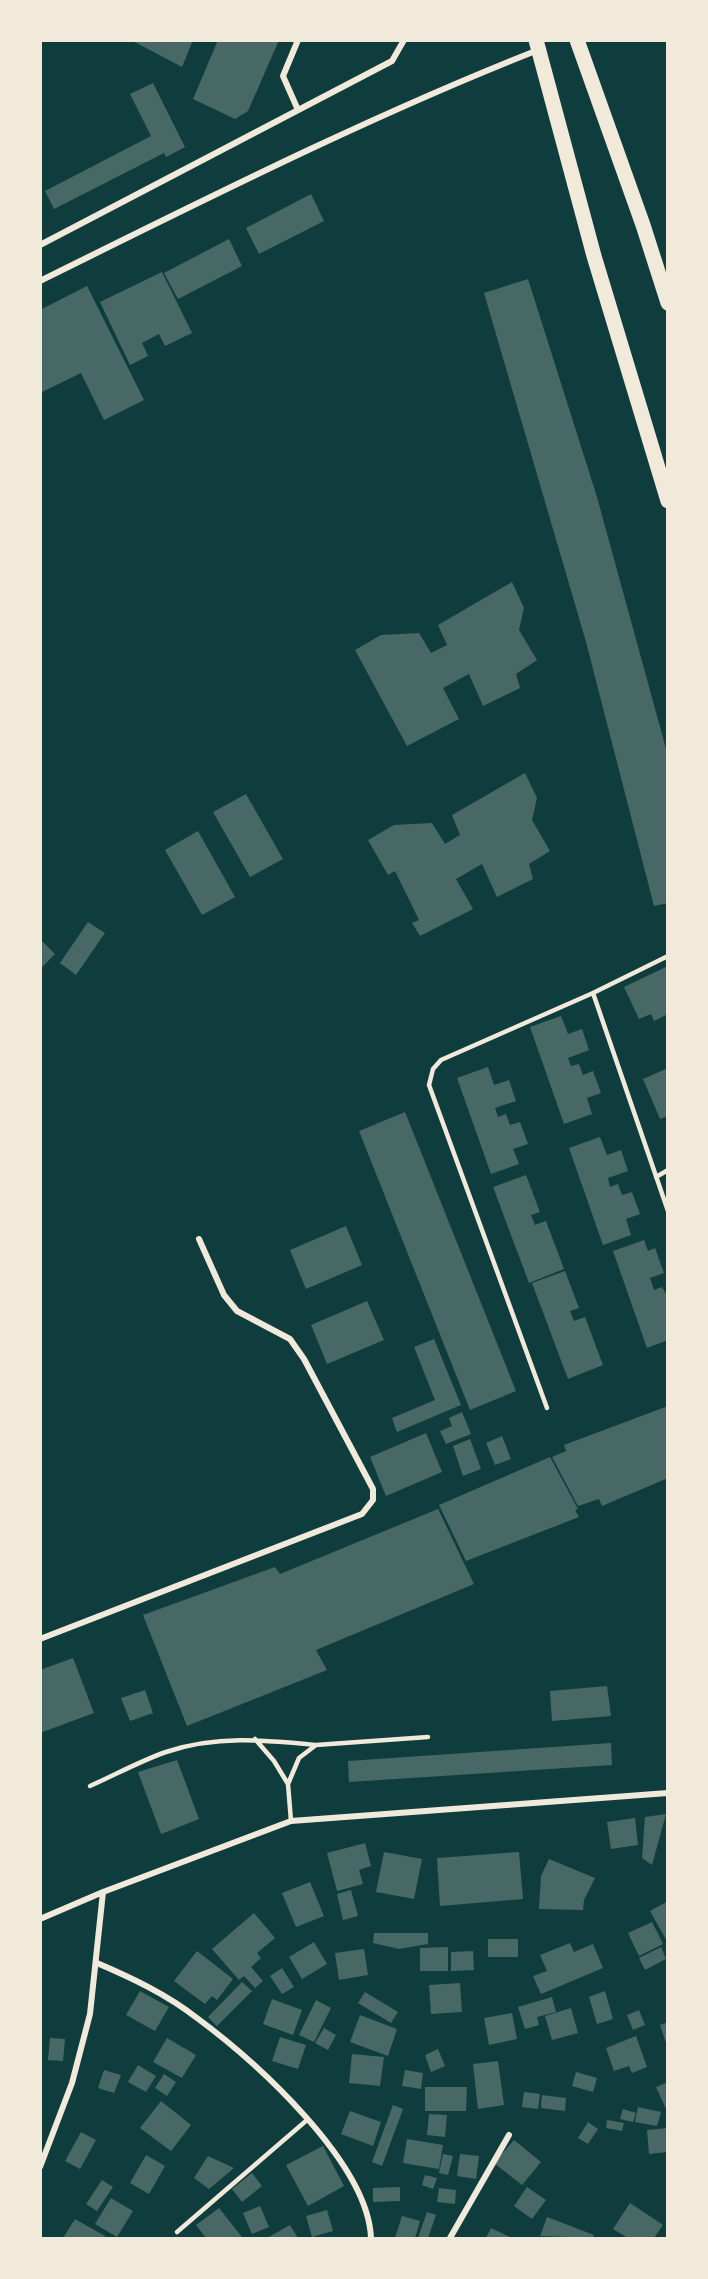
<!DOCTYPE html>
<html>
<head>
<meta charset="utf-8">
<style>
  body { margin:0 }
  #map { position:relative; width:708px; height:2279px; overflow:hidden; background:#0f3d3e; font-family:"Open Sans",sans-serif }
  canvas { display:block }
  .frame { position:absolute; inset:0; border:42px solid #f1e9da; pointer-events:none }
</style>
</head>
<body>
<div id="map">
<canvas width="708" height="2279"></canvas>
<div class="frame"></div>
</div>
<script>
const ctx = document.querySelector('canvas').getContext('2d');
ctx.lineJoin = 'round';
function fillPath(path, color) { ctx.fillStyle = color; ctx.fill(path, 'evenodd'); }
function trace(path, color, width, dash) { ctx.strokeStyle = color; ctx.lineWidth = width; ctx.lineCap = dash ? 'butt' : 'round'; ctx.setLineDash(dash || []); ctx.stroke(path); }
const building = new Path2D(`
  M131 40H193L182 67Z
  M218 40H279L248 111 235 119 193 99Z
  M153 83 185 147 166 157 164 153 54 209 45 191 151 136 130 94Z
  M311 194 324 221 259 254 246 228Z
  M229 239 242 266 178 299 164 273Z
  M162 272 192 333 165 346 159 334 142 343 148 356 130 365 100 302Z
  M528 279 597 497 668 756V903L654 906 586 642 484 293Z
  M87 286 144 400 104 420 81 373 40 393V310Z
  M512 582 524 608 519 630 537 660 516 674 520 688 483 706 469 674 443 688 459 719 407 746 355 650 381 635 419 633 431 653 447 645 438 625Z
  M525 773 537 798 532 820 550 851 529 864 533 879 497 897 482 864 456 879 473 909 420 936 412 923 419 920 395 871 388 875 368 840 394 825 432 823 445 844 460 835 452 815Z
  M246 794 283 859 250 877 213 812Z
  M198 831 235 897 202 915 165 850Z
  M88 922 105 933 76 975 60 963Z
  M40 939 55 954 40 969Z
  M668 966V1014L654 1021 651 1014 639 1019 624 987Z
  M561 1016 568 1034 582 1029 589 1050 568 1058 571 1066 579 1064 583 1075 593 1071 601 1093 587 1098 592 1114 564 1124 530 1027Z
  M488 1067 494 1085 509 1080 516 1101 495 1108 498 1117 506 1114 510 1125 520 1122 528 1144 513 1149 519 1164 491 1174 457 1078Z
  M668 1068V1116L660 1119 643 1079Z
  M405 1112 516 1391 470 1410 359 1131Z
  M600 1137 607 1155 621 1150 628 1171 608 1178 610 1187 618 1184 622 1195 632 1192 640 1214 626 1219 631 1235 603 1245 569 1148Z
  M526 1175 540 1212 531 1215 535 1225 546 1221 564 1269 529 1283 493 1187Z
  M346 1226 362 1265 306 1289 290 1250Z
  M644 1240 648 1251 655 1248 664 1273 650 1278 654 1290 662 1287 668 1298V1340L647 1348 613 1251Z
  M565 1271 579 1308 570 1311 574 1321 585 1317 603 1365 568 1379 532 1283Z
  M367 1301 384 1340 327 1364 311 1325Z
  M434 1339 461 1405 397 1432 392 1418 435 1400 414 1347Z
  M668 1406V1478L602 1506 599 1499 578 1506 552 1457 566 1451 564 1445Z
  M462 1412 471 1434 446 1444 440 1431 452 1426 449 1418Z
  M426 1433 442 1472 386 1496 370 1457Z
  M502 1436 511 1459 495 1465 486 1443Z
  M470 1439 481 1469 463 1476 453 1446Z
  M550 1457 578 1509 575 1510 579 1517 466 1561 439 1505Z
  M438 1509 474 1584 316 1650 327 1670 187 1726 143 1615 275 1567 280 1574Z
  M73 1658 94 1713 40 1733V1670Z
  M607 1686 611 1716 552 1721 550 1691Z
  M145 1690 153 1713 130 1721 121 1698Z
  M611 1743 612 1765 349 1782 348 1761Z
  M177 1760 199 1819 161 1834 138 1772Z
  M666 1814 652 1865 642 1858 645 1817Z
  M635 1818 638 1845 611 1849 607 1822Z
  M365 1843 371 1866 359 1870 363 1884 337 1891 327 1853Z
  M384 1852 422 1859 414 1899 376 1892Z
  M519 1852 523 1899 440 1906 437 1858Z
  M549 1859 595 1878 584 1900 583 1910 539 1909 541 1876Z
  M310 1882 324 1916 296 1927 282 1893Z
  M351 1890 358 1916 343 1920 337 1894Z
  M668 1901V1943L650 1911Z
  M254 1913 275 1938 257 1953 261 1958 251 1967 263 1981 255 1988 244 1976 239 1980 212 1949Z
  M652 1922 663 1944 639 1956 628 1933Z
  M374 1933H428V1944L399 1949 373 1943Z
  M488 1939H518V1957H488Z
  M314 1942 327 1964 302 1979 289 1957Z
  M570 1943 574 1952 593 1944 603 1968 541 1994 533 1976 547 1971 540 1955Z
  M448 1947V1971H420V1948Z
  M661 1947 666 1959 645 1970 639 1958Z
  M364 1949 368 1975 339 1980 335 1953Z
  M197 1951 233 1979 217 2000 212 1996 205 2004 174 1981Z
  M473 1951 474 1970 451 1971V1952Z
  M282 1968 294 1987 282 1994 270 1976Z
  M242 1982 252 1991 217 2026 208 2017Z
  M460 1983 462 2012 431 2014 429 1985Z
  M140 1991 169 2007 155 2031 126 2015Z
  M605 1991 613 2019 597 2024 589 1997Z
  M365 1992 398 2012 391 2023 358 2003Z
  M552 1997 556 2012 537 2017 539 2025 525 2029 518 2007Z
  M272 1999 302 2010 293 2035 263 2024Z
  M316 2000 331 2008 314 2042 299 2035Z
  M571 2008 578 2033 552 2040 545 2016Z
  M639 2010 645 2025 633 2030 627 2015Z
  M512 2013 517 2039 489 2045 484 2018Z
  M360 2015 397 2029 388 2056 350 2042Z
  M668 2022V2046H667L660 2025Z
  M324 2028 336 2035 328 2050 315 2043Z
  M636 2036 647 2067 632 2073 629 2066 614 2071 606 2048Z
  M280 2037 306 2045 298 2069 272 2061Z
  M50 2038 65 2039 63 2061 48 2060Z
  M167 2038 196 2055 182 2078 153 2062Z
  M438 2049 445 2066 431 2072 425 2055Z
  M352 2054 384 2057 380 2086 349 2083Z
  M498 2061 504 2105 478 2109 473 2064Z
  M138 2065 156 2076 146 2092 128 2082Z
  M104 2070 121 2075 114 2093 98 2088Z
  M405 2070 423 2073 421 2089 402 2086Z
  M576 2072 597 2078 593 2092 572 2086Z
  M164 2074 176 2082 167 2096 155 2088Z
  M668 2082V2113L656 2087Z
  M425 2087H467L466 2111H425Z
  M524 2092 540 2094 538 2109 522 2107Z
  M542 2095 566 2098 565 2111 541 2108Z
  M161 2101 191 2125 171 2151 140 2128Z
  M393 2105 403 2109 382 2166 372 2162Z
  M638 2107 661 2112 657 2126 635 2122Z
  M623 2109 636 2113 633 2122 620 2119Z
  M350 2111 381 2122 373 2146 341 2134Z
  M429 2114 447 2115 445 2137 427 2135Z
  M607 2120 624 2123 622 2131 606 2128Z
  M588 2122 598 2129 588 2144 578 2138Z
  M668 2128V2152L649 2154 647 2130Z
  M81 2132 96 2140 80 2169 65 2161Z
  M407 2139 443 2145 439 2169 403 2163Z
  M514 2140 541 2162 522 2185 494 2163Z
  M323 2146 344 2186 308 2206 286 2165Z
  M443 2154 453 2156 448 2175 439 2173Z
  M460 2154 479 2156 476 2179 457 2176Z
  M146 2155 165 2166 149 2194 130 2183Z
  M208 2156 234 2168 209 2189 194 2178Z
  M252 2173 262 2186 242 2202 232 2189Z
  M425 2175 437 2178 433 2189 422 2185Z
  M102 2180 113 2187 97 2211 86 2204Z
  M400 2187V2201L373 2202V2188Z
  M527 2187 546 2200 532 2219 514 2206Z
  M439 2188 456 2190 455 2204 437 2202Z
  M111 2198 133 2211 117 2237 95 2224Z
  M630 2203 663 2225 654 2238H628L613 2229Z
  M260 2206 269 2227 252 2234 243 2213Z
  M219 2208 242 2237 241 2238H206L196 2225Z
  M327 2210 333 2231 312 2237 306 2216Z
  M427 2212 436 2215 428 2238H418Z
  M402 2216 420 2221 415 2238H395Z
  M547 2217 594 2235 593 2238 540 2236Z
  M75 2219 105 2236 104 2238H63Z
  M290 2225 298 2238H267Z
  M491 2228 510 2237 509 2238H486Z`);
const service = new Path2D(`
  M593 993 668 1211
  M656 1177 668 1170
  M547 1408 429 1085 433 1069 441 1060 593 993 668 956
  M255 1739 274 1761 288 1784
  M90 1786C115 1775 140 1761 166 1752 216 1735 265 1740 316 1745
  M291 1821 288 1784 299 1758 316 1745 428 1737
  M177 2232 307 2120`);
const minor = new Path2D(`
  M298 110 283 76 298 40
  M40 245 392 61 404 40
  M40 281C204 200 368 117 538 50
  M40 1639 362 1514 373 1500V1489L304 1359 290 1339 237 1311 224 1295 199 1239
  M40 1919 103 1892 291 1821 668 1793
  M97 1963C132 1978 166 1994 197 2018 255 2061 368 2162 371 2238
  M40 2167 72 2083 90 2014 103 1892
  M450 2238 509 2135`);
const primary = new Path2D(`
  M536 40 594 256 668 501
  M577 40 643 225 668 303`);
fillPath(building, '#486865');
trace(service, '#f1e9da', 4.5);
trace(minor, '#f1e9da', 6);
trace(primary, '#f1e9da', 15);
</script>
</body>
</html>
